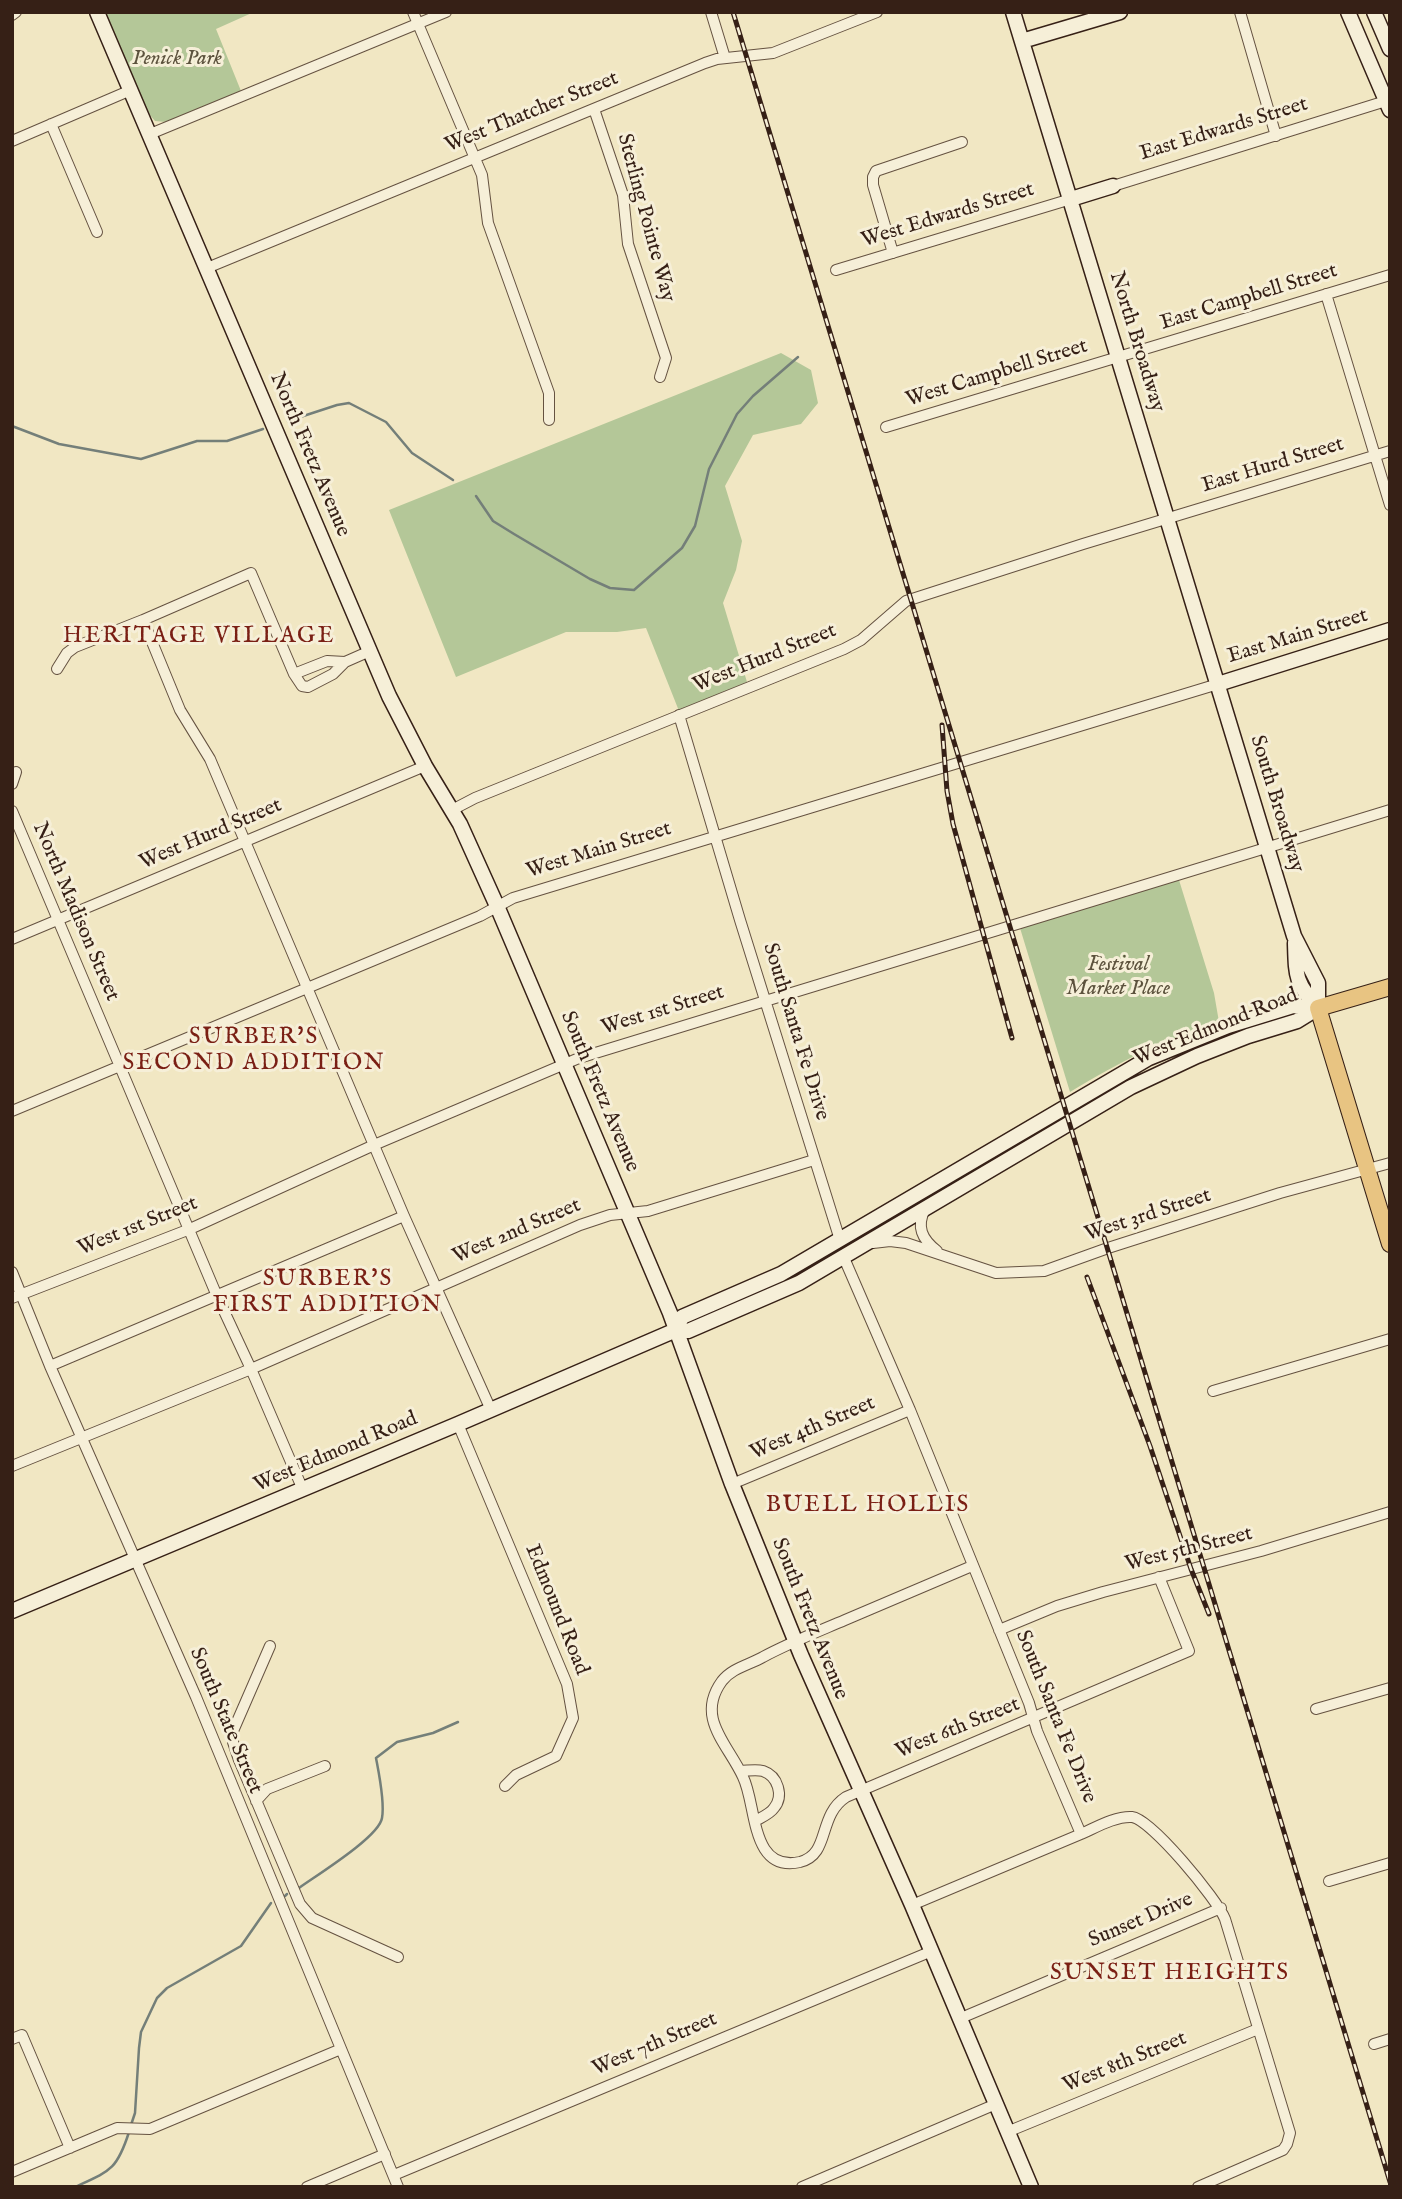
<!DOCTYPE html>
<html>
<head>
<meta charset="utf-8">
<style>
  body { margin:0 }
  #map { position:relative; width:1402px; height:2199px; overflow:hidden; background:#f1e7c3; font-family:"IM FELL English",serif }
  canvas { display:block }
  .frame { position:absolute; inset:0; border:14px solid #362016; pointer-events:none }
</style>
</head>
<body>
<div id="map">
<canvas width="1402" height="2199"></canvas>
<div class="frame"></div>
</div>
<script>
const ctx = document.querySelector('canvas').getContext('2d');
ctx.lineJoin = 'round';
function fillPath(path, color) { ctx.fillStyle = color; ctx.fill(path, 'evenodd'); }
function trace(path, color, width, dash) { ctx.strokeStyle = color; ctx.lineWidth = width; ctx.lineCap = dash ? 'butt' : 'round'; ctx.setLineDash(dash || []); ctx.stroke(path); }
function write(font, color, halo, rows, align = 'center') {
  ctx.font = font + ' "IM FELL English",serif'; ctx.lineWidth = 6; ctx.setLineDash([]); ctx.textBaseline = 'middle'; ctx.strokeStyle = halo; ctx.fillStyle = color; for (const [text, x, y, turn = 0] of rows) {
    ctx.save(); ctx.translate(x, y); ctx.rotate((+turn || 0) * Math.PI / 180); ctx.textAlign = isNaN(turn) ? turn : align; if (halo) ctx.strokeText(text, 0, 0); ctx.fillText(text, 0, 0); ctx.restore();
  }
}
const green = new Path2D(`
  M105 12H254L216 29 241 91 166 122 155 121 149 114Z
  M781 353 811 370 818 403 801 424 753 435 725 486 742 541 736 570 723 603 747 682 679 711 646 628 617 632H566L456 677 389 510Z
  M1179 880 1214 993 1219 1022C1161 1040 1122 1061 1070 1092L1020 928Z`);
const stream = new Path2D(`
  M288 421 337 405 349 403 386 422 412 453 453 480
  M12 426 59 444 141 459 197 441H227L263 429
  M476 496 493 521 514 534 590 579 610 588 634 590 682 548 695 526 709 469 737 414 753 396 798 357
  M299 1888C317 1875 379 1837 382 1818 385 1802 379 1774 376 1758L397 1742 433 1733 458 1722
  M285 1896 287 1894
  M131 2125 135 2113 139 2048 141 2032 157 1998 167 1988 241 1946 271 1903
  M75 2187C110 2171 117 2170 129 2132`);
const street = new Path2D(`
  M413 12 482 175 488 223 549 393V420
  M711 12 725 58
  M1240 12 1276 136
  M12 15 16 12
  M594 109 623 195 628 244 666 358 660 377
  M51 124 97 232
  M150 134 446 12
  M12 141 131 90
  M1113 186 1389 100
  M893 253 873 185V177L876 171 962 142
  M207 268 705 63 717 59 773 53 877 12
  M836 270 1071 199
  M1326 294 1390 505
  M886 427 1390 275
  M143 620 251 573 294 674 302 686 308 687 333 674 345 662 370 651
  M57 669 67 653 75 647 143 620 180 710 210 759 404 1216 491 1410
  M294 674 327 661 345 662
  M679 715 740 920 840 1240
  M12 784 16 772
  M452 810 475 798 844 649 861 640 906 601 1083 544 1390 451
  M12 811 217 1296 251 1369 303 1490
  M12 939 425 766
  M12 1111 480 916 513 898C748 825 983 754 1218 684
  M925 1209C916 1227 922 1239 937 1251
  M873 1243 890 1241 906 1243 996 1273 1044 1271 1108 1248 1280 1193 1390 1163
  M844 1258 910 1410 1029 1703 1037 1731 1081 1834C1095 1828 1115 1816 1132 1817 1151 1819 1217 1899 1225 1919L1290 2133 1287 2144 1283 2150 1198 2187
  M12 1272 50 1366 196 1697 398 2187
  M12 1298 190 1229 374 1145 579 1058 1390 810
  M50 1366 404 1216
  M1213 1391 1390 1339
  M458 1424 567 1684 573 1718 556 1756 516 1775 505 1786
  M12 1466 251 1369 580 1225 610 1215 648 1211 814 1160
  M732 1484 910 1410
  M972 1566C930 1584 887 1602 845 1620 817 1632 789 1643 763 1657 749 1665 732 1668 722 1681 695 1718 728 1744 743 1777 757 1805 750 1873 800 1862 831 1854 817 1816 846 1797L1189 1651 1159 1577
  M999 1630 1057 1606 1103 1592 1261 1551 1390 1512
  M270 1646 233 1731V1742L239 1760 300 1904 312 1918 398 1957
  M1316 1709 1390 1688
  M740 1771C747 1771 756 1769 763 1771 778 1776 784 1796 774 1808 770 1814 762 1817 755 1821
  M256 1801 267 1789 325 1766
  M1329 1881 1390 1863
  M912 1905 1081 1834
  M961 2018 1221 1908
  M12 2039 22 2035 70 2148
  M1374 2044 1390 2039
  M1007 2132 1258 2029
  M12 2172 117 2128 150 2129 341 2049
  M394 2175 932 1951
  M307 2187 385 2154
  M802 2187 996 2104`);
const secondary = new Path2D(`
  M97 12 389 696 425 766 460 824 497 906 670 1313 732 1484 801 1655 912 1905 1031 2187
  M1013 12 1294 936 1318 983V1008
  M1348 12 1390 110
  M1374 12 1390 49
  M1022 41 1120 12
  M1071 199 1113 186
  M1218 684 1390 630
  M1295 943C1296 976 1295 983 1318 1008
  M676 1330 682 1317 781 1274 1149 1058 1228 1026 1293 1006 1318 1008
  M12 1611 458 1424 676 1330 688 1331 799 1283 1131 1087 1197 1056 1248 1036 1297 1021 1318 1008`);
const primary = new Path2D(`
  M1390 987 1318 1008 1390 1244`);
const rail = new Path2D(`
  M733 12 1390 2182
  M942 725 947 791 953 824 1012 1038
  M1087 1277 1150 1446 1191 1569 1209 1614`);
const parkNames = [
  ["Penick Park",177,60],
  ["Festival",1118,966],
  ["Market Place",1118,990]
];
const streetNames = [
  ["West Thatcher Street",532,113,-22],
  ["East Edwards Street",1224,130,-17],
  ["West Edwards Street",948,216,-17],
  ["Sterling Pointe Way",645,218,75],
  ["East Campbell Street",1249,298,-17],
  ["North Broadway",1136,342,73],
  ["West Campbell Street",997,374,-17],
  ["North Fretz Avenue",309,455,67],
  ["East Hurd Street",1273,466,-17],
  ["East Main Street",1298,637,-17],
  ["West Hurd Street",765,659,-22],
  ["South Broadway",1276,804,73],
  ["West Hurd Street",211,835,-23],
  ["West Main Street",599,851,-17],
  ["North Madison Street",75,912,67],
  ["West 1st Street",663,1011,-17],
  ["West Edmond Road",1216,1028,-22],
  ["South Santa Fe Drive",795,1032,73],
  ["South Fretz Avenue",599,1092,67],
  ["West 3rd Street",1148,1216,-18],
  ["West 1st Street",138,1227,-22],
  ["West 2nd Street",517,1232,-23],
  ["West 4th Street",813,1429,-23],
  ["West Edmond Road",336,1453,-23],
  ["West 5th Street",1189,1550,-14],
  ["Edmound Road",556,1610,68],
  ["South Fretz Avenue",809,1619,68],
  ["South Santa Fe Drive",1055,1717,68],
  ["South State Street",225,1721,67],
  ["West 6th Street",958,1729,-22],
  ["Sunset Drive",1141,1921,-23],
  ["West 7th Street",655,2045,-23],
  ["West 8th Street",1125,2063,-22]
];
const neighbourhoodNames = [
  ["HERITAGE VILLAGE",199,637],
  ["SURBER'S",254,1038],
  ["SECOND ADDITION",254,1064],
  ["SURBER'S",328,1280],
  ["FIRST ADDITION",328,1306],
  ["BUELL HOLLIS",868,1506],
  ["SUNSET HEIGHTS",1170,1974]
];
fillPath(green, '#b4c798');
trace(stream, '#747f79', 2.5);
trace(street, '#655241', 12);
trace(secondary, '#362016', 17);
trace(primary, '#362016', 18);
trace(street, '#f6efd8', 10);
trace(secondary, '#f6efd8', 14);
trace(primary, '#e8c482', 16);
trace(rail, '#362016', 5);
trace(rail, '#f6efd8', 2.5, [8]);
write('italic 21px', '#5c523d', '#f6efd8', parkNames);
write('21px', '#362016', '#f6efd8', streetNames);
ctx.letterSpacing = '2px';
write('23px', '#7a1f14', '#f6efd8', neighbourhoodNames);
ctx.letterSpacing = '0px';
</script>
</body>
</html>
